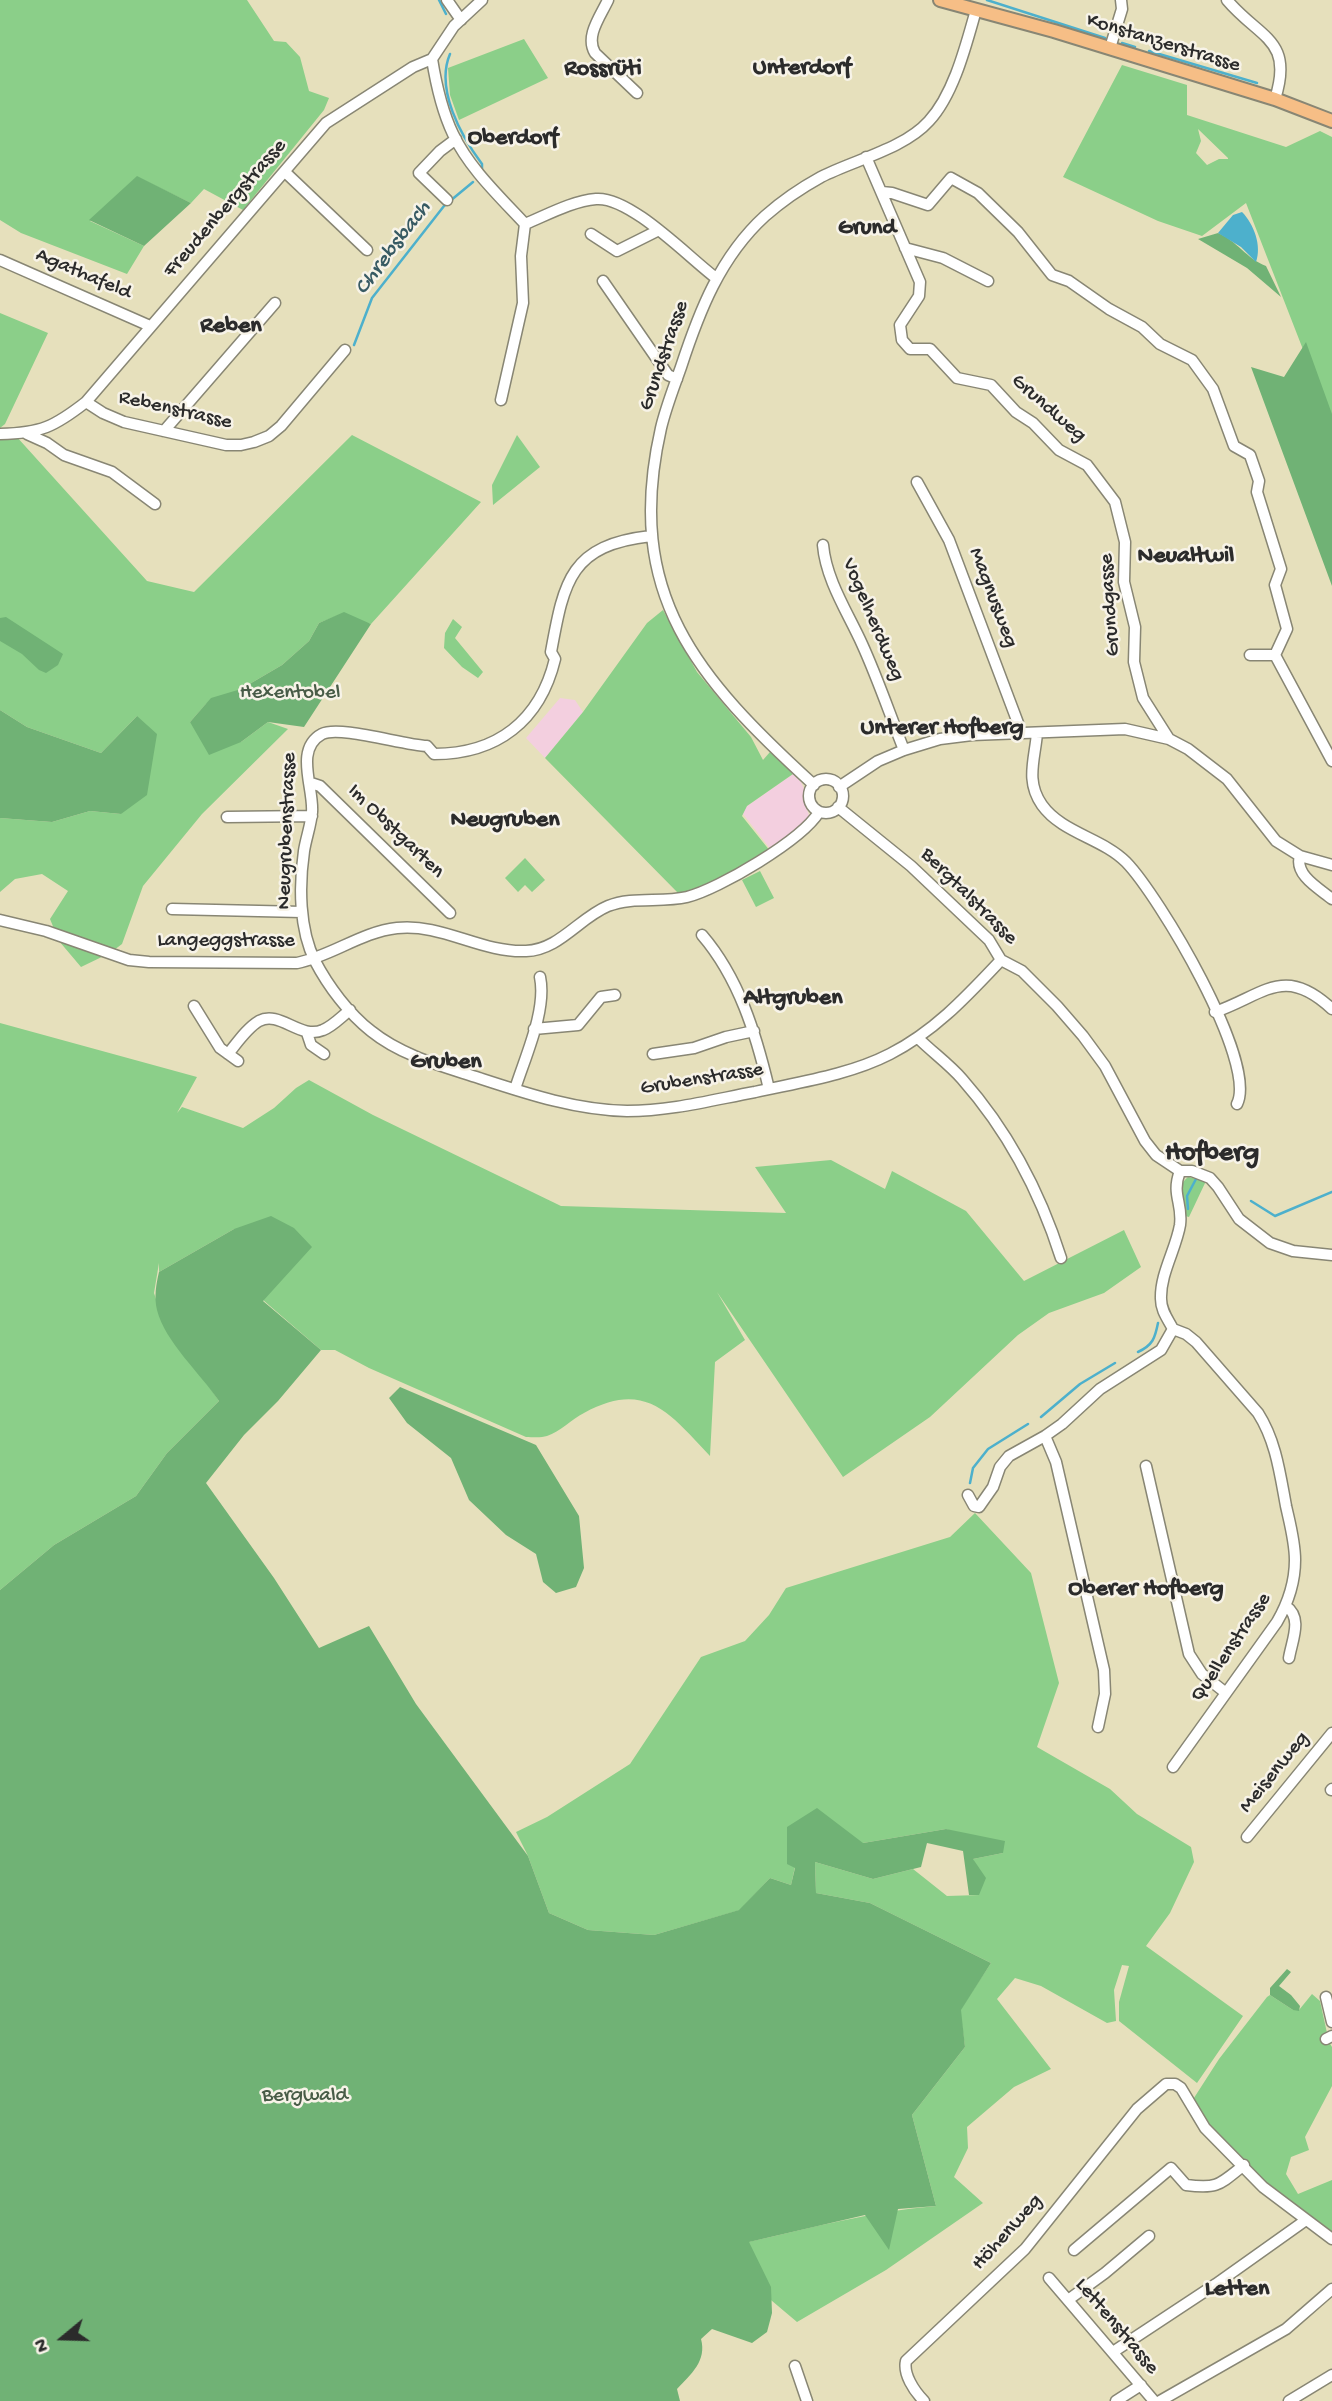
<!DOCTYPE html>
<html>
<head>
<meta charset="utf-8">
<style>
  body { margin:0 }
  #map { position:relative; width:1332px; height:2401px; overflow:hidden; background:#e6e0bc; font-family:"Gochi Hand",sans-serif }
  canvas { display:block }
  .north { position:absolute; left:28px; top:2303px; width:70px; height:70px; -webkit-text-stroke:5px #f7f3e8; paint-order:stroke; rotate:251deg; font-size:19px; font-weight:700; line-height:28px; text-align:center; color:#2b2b2b }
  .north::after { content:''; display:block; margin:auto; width:24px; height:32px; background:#2b2b2b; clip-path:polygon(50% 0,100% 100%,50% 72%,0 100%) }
</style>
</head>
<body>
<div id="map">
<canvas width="1332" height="2401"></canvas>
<div class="north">N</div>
</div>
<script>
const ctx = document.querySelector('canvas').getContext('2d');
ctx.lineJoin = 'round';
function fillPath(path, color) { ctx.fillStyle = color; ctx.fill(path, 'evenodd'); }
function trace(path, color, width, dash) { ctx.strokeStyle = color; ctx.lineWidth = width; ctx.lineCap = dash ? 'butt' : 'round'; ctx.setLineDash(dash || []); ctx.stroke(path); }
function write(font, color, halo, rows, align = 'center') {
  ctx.font = font + ' "Gochi Hand",sans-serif'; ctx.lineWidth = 5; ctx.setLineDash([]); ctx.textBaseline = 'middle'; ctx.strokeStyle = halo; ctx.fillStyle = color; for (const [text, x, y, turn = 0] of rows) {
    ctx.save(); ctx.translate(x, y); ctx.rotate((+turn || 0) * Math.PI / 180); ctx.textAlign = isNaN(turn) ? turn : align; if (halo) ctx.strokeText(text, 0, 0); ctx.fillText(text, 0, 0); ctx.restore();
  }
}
const built = new Path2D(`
  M560 698 575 700 583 712 545 758 526 738Z
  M793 774 801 782 805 791 804 801 809 815V819L793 834 771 850 743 814 744 810 747 806Z`);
const green = new Path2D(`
  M0 0H247L274 41 286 42 300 57 309 91 329 98 324 110 243 210 204 189 191 203 137 177 90 221 144 246 127 274 21 233 0 220Z
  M524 39 548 78 459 120 450 95 448 68Z
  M1122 65 1187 85V115L1286 147 1320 131 1332 137V424L1246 203 1202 236 1158 221 1063 177ZM1198 129 1228 158V159H1219L1207 165 1196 153 1201 141Z
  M0 313 48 333 5 424 0 428Z
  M0 435 16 436 147 581 194 592 352 435 481 502 371 624 339 615 319 623 309 641 282 665 241 689 206 704 190 722 241 742 268 722 288 729 202 814 143 886 122 944 110 953 81 967 59 941 50 919 68 891 42 874 15 879 0 892V818L52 822 90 811 121 814 137 716 101 753 27 727 0 710Z
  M517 435 540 467 493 505 492 485Z
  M663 610 697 672 751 737 763 760 770 752 793 774 747 806 742 816 770 851 718 883 682 894 678 893 545 758 583 712 647 623Z
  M453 619 462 627 455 638 483 672 478 678 462 667 444 648 445 633Z
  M525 858 545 880 532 892 525 885 518 892 505 878Z
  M760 871 774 898 756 907 742 880Z
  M0 1023 197 1077 177 1113 182 1107 243 1128 274 1108 296 1088 309 1080 373 1115 561 1206 786 1213 755 1167 831 1160 885 1189 892 1171 966 1211 1024 1281 1124 1230 1141 1267 1104 1293 1049 1313 1018 1335 930 1417 843 1477 717 1292 745 1340 715 1362 710 1456C670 1414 646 1379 584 1413 572 1419 560 1432 547 1436 541 1438 532 1437 526 1437L369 1368 335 1350H321L263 1300 234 1229 159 1272V1263L154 1293 162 1317 219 1401 167 1453 136 1496 54 1545 0 1590Z
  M1188 1177 1206 1181 1189 1217 1185 1216C1182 1202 1175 1187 1188 1177Z
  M975 1513 1031 1573 1059 1683 1037 1747 1110 1789 1137 1814 1191 1847 1194 1862 1170 1913 1146 1946 1243 2016 1197 2083 1119 2021V2002L1129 1966 1122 1965 1114 1990 1116 2021 1107 2023 1041 1986 1015 1978 997 1999 1051 2069 1014 2087 967 2127 968 2148 954 2177 983 2203 886 2270 797 2322 765 2295 748 2242C811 2228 872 2211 936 2206L912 2115 965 2047 960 2010 991 1963 870 1903 816 1893 815 1862 873 1879 913 1869 947 1896 979 1895 973 1859 1003 1853 946 1829 863 1843 795 1867 791 1885 770 1878 740 1910 654 1935 588 1930 549 1913 528 1856 516 1832 547 1817 630 1764 701 1657 745 1641 769 1615 786 1588 950 1537Z
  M1312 1994 1320 2001 1327 2033 1320 2041 1325 2044 1329 2042 1332 2047V2086L1305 2137 1309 2150 1291 2157 1286 2174 1298 2194 1332 2180V2234C1280 2195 1227 2156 1192 2101L1219 2059 1267 1997 1270 1995 1293 2010H1299Z`);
const forest = new Path2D(`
  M137 176 191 203 144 246 89 220Z
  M1218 233C1236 240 1247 259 1266 266L1281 297 1247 268 1198 239Z
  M1306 342 1332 414V586L1251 367 1284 377Z
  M344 612 371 624 304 727 268 722 241 742 209 755 190 722 211 698 241 689 282 665 309 641 319 623Z
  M6 617 63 654 58 665 46 673 39 670 22 654 0 641V618Z
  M0 710 27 727 101 753 137 716 157 734 147 795 121 814 90 811 52 822 0 818Z
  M271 1216 294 1228 312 1247 263 1301 321 1350 278 1401 244 1435 206 1483 274 1578 319 1648 369 1626 416 1704 528 1856 549 1913 588 1930 654 1935 739 1910 770 1878 791 1885 795 1868 787 1864V1827L817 1808 863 1843 946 1829 1005 1841 1003 1853 973 1859 986 1878 979 1895H969L963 1851 927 1843 921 1867 873 1879 815 1862 816 1893 870 1903 991 1963 961 2010 965 2047 912 2115 936 2206 898 2209 889 2250 865 2215 749 2242 771 2287 772 2313 767 2332 752 2343 712 2329 701 2339C707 2361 691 2374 677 2389L680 2401H0V1590L54 1545 136 1496 167 1453 219 1401C201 1374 165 1342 157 1310 154 1297 156 1285 159 1272L234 1229Z
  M400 1387 536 1445 579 1516 584 1568 576 1587 556 1593 543 1582 536 1554 506 1535 469 1500 451 1458 407 1423 389 1398Z
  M1287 1969 1291 1972 1279 1986 1291 1995 1300 2006 1299 2011 1293 2010 1270 1995V1988Z`);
const water = new Path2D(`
  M1242 212C1254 224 1262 246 1256 262L1241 247 1218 233 1233 215Z`);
const stream = new Path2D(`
  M439 0 446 14
  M987 0 1105 38
  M1122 43 1135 47
  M1149 51 1257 83
  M450 54C435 89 461 136 482 164V169
  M354 345 372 298 444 206 473 182
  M1251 1201 1275 1216 1332 1192
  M1188 1209 1187 1196 1196 1179
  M1138 1352C1153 1345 1155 1338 1158 1323
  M1041 1417 1080 1384 1115 1363
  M970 1483 973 1468 988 1449 1028 1424`);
const minor = new Path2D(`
  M447 0 461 20
  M608 0C600 17 585 36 595 53L637 93
  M1227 0C1260 39 1294 39 1275 99
  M1110 48 1122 9 1121 0
  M432 59C436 84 442 111 453 134 469 168 499 196 525 224 547 215 572 201 596 199 630 196 688 257 716 278
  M866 157 920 282 919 296 900 325 902 340 910 349H930L957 378 991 385 1016 412 1033 423 1059 450 1087 465 1115 502 1125 542 1124 582 1135 627 1134 662 1143 698 1169 739
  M285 172 367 250
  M882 192 892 193 928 205 951 178 978 193 1018 232 1052 275 1069 281 1109 309 1142 327 1160 344 1192 360 1213 389 1234 446 1250 455 1259 481 1257 492 1281 569 1275 585 1287 629 1275 655
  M447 200 419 173 440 151 456 139
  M591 234 617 251 657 231
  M905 248 943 258 988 281
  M0 260 150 326
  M603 281 668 375 677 379
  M501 400 523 303 521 256 525 224
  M86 402 103 413 124 422 226 445H241L254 442 269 436 281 426 345 350
  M164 431 275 303
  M0 434C41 433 54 427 86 402L326 123 413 67 432 59 454 26 482 0
  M27 434 47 443 64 455 112 472 155 504
  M917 482 949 540 1018 723 1019 733
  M651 536C570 545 564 581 551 652L555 659C540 721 497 754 434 754L427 746C403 745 339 725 322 734 294 749 314 788 312 812 311 825 306 838 304 851 299 885 299 929 315 961 328 986 349 1014 371 1031 402 1056 442 1066 479 1078 528 1094 576 1110 627 1111 671 1111 712 1100 755 1092 800 1082 849 1075 890 1054 935 1031 967 996 1001 960
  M823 545C826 580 848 613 862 644 878 679 890 715 904 750
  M1250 655H1275L1332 761
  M1037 733C1035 759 1025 781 1042 805 1062 833 1102 838 1126 862 1159 896 1258 1062 1237 1104
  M809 796a17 17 0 1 1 34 0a17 17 0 1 1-34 0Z
  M311 783 320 786 450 913
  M814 785C697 678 623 595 661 428 666 407 674 387 681 367 699 312 720 257 765 216 782 201 801 188 821 177 854 160 904 149 929 121 954 94 966 45 976 10
  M839 787 878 761 904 750 940 739 972 735 1125 729 1169 739 1188 749 1227 779 1276 841 1300 856 1332 865
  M838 807 911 866 989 940 1001 960 1022 971 1057 1006 1083 1036 1105 1066 1145 1141 1156 1155 1180 1171H1192L1210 1178 1218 1187 1239 1219 1270 1243 1293 1251 1332 1255
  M227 817 312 816
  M1300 856C1294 875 1320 889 1332 899
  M172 909 302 912
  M0 920 46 931 129 960 149 962 297 963C332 956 361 932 397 928 442 923 481 953 526 951 559 950 579 918 608 906 633 896 661 903 687 897 719 889 802 840 819 812
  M702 935C739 978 756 1034 769 1089
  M194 1006 220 1048 238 1061
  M1215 1012C1264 995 1284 964 1332 1009
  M534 1029 578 1025 601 997 615 995
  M307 1033 311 1045 324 1054
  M918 1038C932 1052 949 1064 962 1079 1008 1131 1040 1192 1061 1258
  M228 1054C237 1043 247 1028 259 1021 280 1010 300 1040 323 1030 333 1026 341 1017 350 1010
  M653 1054 694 1048 726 1037 754 1031
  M515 1089C525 1057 547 1010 540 977
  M1045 1436 1056 1462 1104 1670 1105 1694 1098 1727
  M1146 1466 1189 1654 1202 1674 1226 1693
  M968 1495 974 1506 979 1507 993 1487 1000 1467 1009 1456 1045 1436 1062 1424 1100 1389 1161 1350 1173 1329
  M1286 1606C1303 1618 1292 1640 1289 1658
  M1173 1767 1277 1622C1288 1603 1295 1582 1295 1560 1295 1542 1290 1524 1286 1506 1280 1474 1276 1441 1258 1413L1196 1342 1186 1334 1173 1329C1168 1319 1161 1311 1161 1299 1160 1274 1176 1249 1180 1225 1183 1203 1171 1195 1180 1171
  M1331 1790 1332 1789
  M1247 1837 1332 1733
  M1326 1997 1332 2022
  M1326 2039 1332 2036
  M1074 2250 1171 2168 1186 2185C1218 2189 1219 2185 1244 2165
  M1049 2278 1154 2401
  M1068 2300 1105 2273 1149 2236
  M1113 2352 1216 2284 1306 2220
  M795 2366 807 2401
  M924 2401C914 2391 903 2374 906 2361L1025 2249 1137 2109 1166 2084H1175L1181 2088 1205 2128 1263 2187 1332 2239
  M1116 2401 1141 2385
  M1160 2401 1286 2329 1332 2289
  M1289 2401 1332 2375`);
const major = new Path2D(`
  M940 0 1054 31 1275 99 1332 121`);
const streetNames = [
  ["Konstanzerstrasse",1163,44,17],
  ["Freudenbergstrasse",226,209,-49],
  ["Agathafeld",83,275,23],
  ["Grundstrasse",665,356,-71],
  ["Grundweg",1048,409,41],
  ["Rebenstrasse",175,411,13],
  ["Magnusweg",992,598,69],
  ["Grundgasse",1111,605,-94],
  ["Vogelherdweg",872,620,67],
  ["Neugrubenstrasse",288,831,-88],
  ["Im Obstgarten",395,832,44],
  ["Bergtalstrasse",968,897,45],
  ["Langeggstrasse",226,942],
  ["Grubenstrasse",702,1080,-9],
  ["Quellenstrasse",1232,1648,-56],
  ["Meisenweg",1275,1773,-51],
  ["Höhenweg",1008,2233,-48],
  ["Lettenstrasse",1116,2327,50]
];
const parkNames = [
  ["Hexentobel",290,694],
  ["Bergwald",305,2097]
];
const neighbourhoodNames = [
  ["Grund",867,229]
];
const waterNames = [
  ["Chrebsbach",394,249,-53]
];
const quarterNames = [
  ["Unterdorf",802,69],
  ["Rossrüti",603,70],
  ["Oberdorf",513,139],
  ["Reben",231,327],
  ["Neualtwil",1186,557],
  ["Unterer Hofberg",942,729],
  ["Neugruben",505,821],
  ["Altgruben",793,999],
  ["Gruben",446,1063],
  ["Oberer Hofberg",1146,1590],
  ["Letten",1237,2290]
];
const districtNames = [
  ["Hofberg",1212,1155]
];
fillPath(built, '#f3cfdf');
fillPath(green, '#8bcf89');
fillPath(forest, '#70b275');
fillPath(water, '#4db0cc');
trace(stream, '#4db0cc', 2.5);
trace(minor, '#888674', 13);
trace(major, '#888674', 16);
trace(minor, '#fff', 10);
trace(major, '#f6be86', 12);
write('21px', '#2b2b2b', '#f7f3e8', streetNames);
write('21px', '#485c47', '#f7f3e8', parkNames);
write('bold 23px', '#2b2b2b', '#f7f3e8', neighbourhoodNames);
write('italic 23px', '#375a63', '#f7f3e8', waterNames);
write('bold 24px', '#2b2b2b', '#f7f3e8', quarterNames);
write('bold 28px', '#2b2b2b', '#f7f3e8', districtNames);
</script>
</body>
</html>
